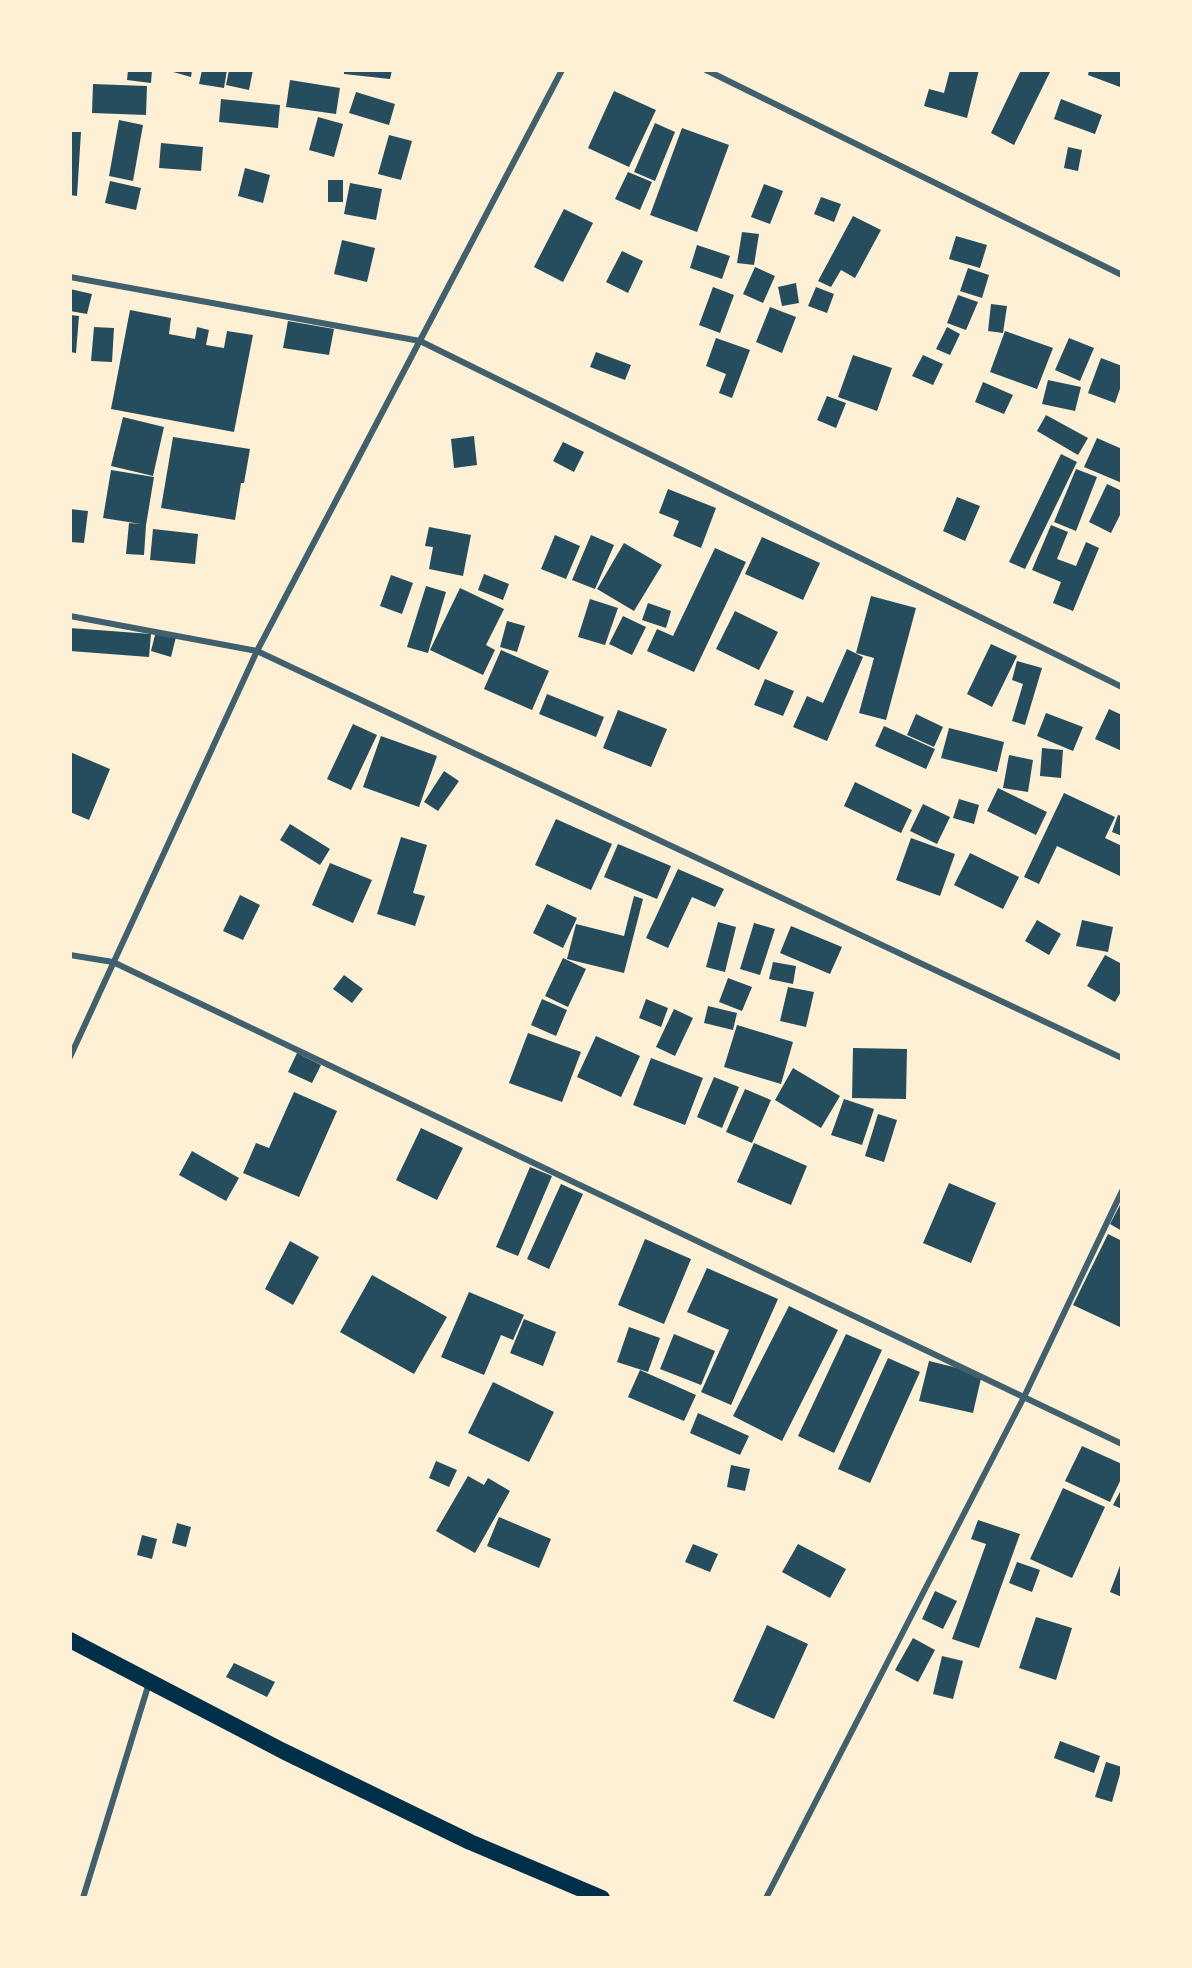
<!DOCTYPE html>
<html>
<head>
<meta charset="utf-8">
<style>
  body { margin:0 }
  #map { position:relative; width:1192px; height:1968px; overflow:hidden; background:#fdf0d5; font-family:Roboto,sans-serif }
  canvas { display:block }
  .frame { position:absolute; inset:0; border:72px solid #fdf0d5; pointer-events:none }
</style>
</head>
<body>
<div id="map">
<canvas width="1192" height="1968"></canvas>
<div class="frame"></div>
</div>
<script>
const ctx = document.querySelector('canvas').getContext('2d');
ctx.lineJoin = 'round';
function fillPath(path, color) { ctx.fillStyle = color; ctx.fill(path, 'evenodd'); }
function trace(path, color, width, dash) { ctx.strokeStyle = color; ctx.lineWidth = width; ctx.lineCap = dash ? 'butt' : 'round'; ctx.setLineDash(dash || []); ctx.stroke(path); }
const building = new Path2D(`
  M128 70H152L151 83 127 80Z
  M166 70H192L191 77Z
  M202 70H227L224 88 199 84Z
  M229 70H253L249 90 226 85Z
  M344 70H392L390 79 344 74Z
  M950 70H979L967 118 924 106 929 89 944 93Z
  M1021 70H1051L1014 145 991 133Z
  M1089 70H1122L1120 87 1088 75Z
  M290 80 340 88 336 114 286 107Z
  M93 84 147 86 146 115 92 113Z
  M614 91 656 110 629 167 588 148Z
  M356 92 395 104 389 125 349 113Z
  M221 99 280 105 278 128 219 122Z
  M1061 99 1102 115 1095 134 1054 119Z
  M318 117 343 124 334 157 309 150Z
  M119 120 143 125 133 181 109 176Z
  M655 123 675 132 655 181 634 172Z
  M682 128 729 145 697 232 650 215Z
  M70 132H81L77 196 70 195Z
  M389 135 412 141 401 180 378 174Z
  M161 143 203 147 201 171 159 168Z
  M1068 147 1082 150 1078 171 1064 168Z
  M245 168 270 175 263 203 238 196Z
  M628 172 652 182 640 210 615 199Z
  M328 180H343V202H328Z
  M110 181 141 188 136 210 105 203Z
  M350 183 382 189 376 220 344 214Z
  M764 184 783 191 770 224 751 217Z
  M821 197 841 204 834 222 814 214Z
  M564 209 593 223 563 282 534 267Z
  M853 216 881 230 855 278 841 270 831 287 818 281Z
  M742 232 759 234 754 265 737 263Z
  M956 236 987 245 980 268 949 259Z
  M342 240 375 248 367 282 334 274Z
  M697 245 730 256 722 279 690 268Z
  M622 251 643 261 628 293 606 282Z
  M755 267 775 276 763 303 743 294Z
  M968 268 989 275 982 298 960 291Z
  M796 283 799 303 782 306 778 287Z
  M713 287 734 295 720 333 699 325Z
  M816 287 834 294 827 313 808 306Z
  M70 289 92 294 87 314 70 311Z
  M958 295 978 302 966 330 947 323Z
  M991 304 1007 306 1003 333 988 331Z
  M770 307 796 317 782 353 756 342Z
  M130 310 171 318 169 334 195 339 197 327 209 330 206 345 224 348 227 331 253 335 234 432 111 409Z
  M70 315 79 316 76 353 70 352Z
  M288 321 334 329 329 355 283 348Z
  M94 327 114 328 112 362 91 361Z
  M947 327 960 334 950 355 936 349Z
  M1005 331 1053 348 1037 389 990 372Z
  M716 338 750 350 732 398 719 393 726 374 706 366Z
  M1069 338 1094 348 1080 381 1055 370Z
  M596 352 631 365 625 380 590 367Z
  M853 355 892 368 877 411 838 397Z
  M923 355 943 364 933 385 912 376Z
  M1101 358 1122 366V383L1115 403 1088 393Z
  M1048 380 1081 387 1075 411 1042 404Z
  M983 382 1013 395 1004 414 975 402Z
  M827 396 846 403 836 428 817 420Z
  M1046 415 1088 438 1078 455 1037 431Z
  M123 417 164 427 153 476 111 466Z
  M474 436 477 465 454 468 451 439Z
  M173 437 250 449 244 483H241L235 520 161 508Z
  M1097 438 1122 449V483L1084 467Z
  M563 442 584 452 574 472 553 461Z
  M1061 454 1077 462 1025 569 1009 562Z
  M1076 469 1097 477 1076 531 1054 522Z
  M111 470 154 477 146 525 144 555 126 554 129 523 141 524 103 518Z
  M1107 484 1122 491V511L1111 533 1089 522Z
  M668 489 716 508 701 548 673 536 679 521 659 513Z
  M957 497 980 506 965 541 943 531Z
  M70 509 88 511 84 543 70 542Z
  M1051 525 1068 532 1057 559 1076 566 1086 542 1099 548 1073 611 1053 603 1061 582 1032 570Z
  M429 527 471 535 463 576 429 569 433 547 425 546Z
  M153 529 198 534 195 564 150 560Z
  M555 535 580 546 566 579 541 569Z
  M591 535 614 545 595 589 572 580Z
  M762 537 820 563 803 600 745 574Z
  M624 543 662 565 634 611 597 589Z
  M715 548 746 562 694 672 647 651 657 629 673 636Z
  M484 574 509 584 503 600 478 590Z
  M391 575 413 583 402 614 380 606Z
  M426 586 446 592 428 653 407 647Z
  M460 588 504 609 486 645 495 650 483 675 430 650Z
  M871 596 916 608 886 720 859 713 874 658 856 653Z
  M590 599 618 608 605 645 578 637Z
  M648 603 671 611 666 628 642 620Z
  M735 611 778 632 759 670 716 649Z
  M623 616 646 627 632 655 609 644Z
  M507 621 525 626 517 652 500 647Z
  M70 628 151 634 149 657 70 651Z
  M156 631 176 637 171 657 151 651Z
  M991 644 1017 656 992 707 967 694Z
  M847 649 863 657 827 741 793 727 807 696 823 703Z
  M501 650 549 671 532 710 484 689Z
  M1017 661 1042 668 1025 725 1012 721 1023 684 1012 680Z
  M765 679 794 691 783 716 754 705Z
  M547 694 604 717 596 737 539 714Z
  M1109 709 1122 715V751L1095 739Z
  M618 710 667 729 651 767 603 748Z
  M1046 713 1083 727 1073 751 1037 736Z
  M916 714 943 727 934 747 907 735Z
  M353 724 377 735 351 790 327 779Z
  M884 726 935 749 926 769 875 746Z
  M949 728 1004 742 997 772 941 758Z
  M381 736 437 756 419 807 363 787Z
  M1042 748 1063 750 1061 778 1040 776Z
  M70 752 110 769 89 820 70 812Z
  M1009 755 1033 760 1028 792 1003 788Z
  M444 771 459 781 438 811 424 802Z
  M855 782 912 810 901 833 844 806Z
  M998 788 1047 812 1036 835 987 811Z
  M1064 793 1115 817 1105 838 1122 846 1120 876 1057 846 1039 884 1024 877Z
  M959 799 979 805 974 824 953 818Z
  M923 804 950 817 937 844 910 831Z
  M1118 815 1122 816V836L1112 832Z
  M556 819 612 844 591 890 535 865Z
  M290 824 330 849 320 865 280 840Z
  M401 837 427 845 413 893 425 896 415 926 377 914Z
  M911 838 955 854 940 896 896 880Z
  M618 844 671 866 657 899 604 877Z
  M970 853 1019 877 1003 909 954 885Z
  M330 863 372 880 353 923 312 905Z
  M678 869 724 889 715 907 692 897 668 948 646 938Z
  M240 895 260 905 243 940 223 931Z
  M634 896 643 899 624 973 567 959 576 924 624 936Z
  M547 904 577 918 563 948 533 933Z
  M1037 920 1061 934 1049 955 1025 941Z
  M1082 920 1113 927 1108 952 1076 946Z
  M718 922 736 927 725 972 706 967Z
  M754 923 775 929 760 975 740 969Z
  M791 926 842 947 830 974 780 953Z
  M1105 955 1122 964V990L1115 1002 1087 986Z
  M563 958 586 969 568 1007 545 996Z
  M773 962 796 966 793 984 769 979Z
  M344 975 363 989 352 1003 333 989Z
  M728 978 752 987 742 1011 719 1002Z
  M788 987 814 992 806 1027 780 1021Z
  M542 999 567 1010 556 1036 531 1025Z
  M646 999 668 1008 661 1027 639 1018Z
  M708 1006 737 1013 733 1030 704 1023Z
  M674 1009 693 1018 675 1056 656 1047Z
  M737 1025 793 1042 781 1084 724 1067Z
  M528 1033 581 1052 562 1102 509 1083Z
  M596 1036 640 1056 621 1097 577 1077Z
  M853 1048 907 1049 906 1099 852 1098Z
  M297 1053 321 1065 312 1083 288 1072Z
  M651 1058 703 1078 685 1125 633 1105Z
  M793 1068 840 1096 821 1128 775 1100Z
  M714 1077 739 1087 722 1128 697 1117Z
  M745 1089 771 1100 752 1143 726 1132Z
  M294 1092 337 1111 299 1197 243 1173 256 1143 269 1148Z
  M844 1099 874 1109 862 1145 831 1135Z
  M878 1114 897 1120 884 1162 865 1156Z
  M421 1128 463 1148 437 1200 396 1180Z
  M754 1143 807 1166 791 1205 737 1182Z
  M192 1151 239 1178 226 1201 179 1175Z
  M530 1167 552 1176 518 1256 496 1247Z
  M949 1183 996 1203 971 1263 923 1243Z
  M561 1184 583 1194 549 1269 527 1259Z
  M1122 1201V1231L1110 1224Z
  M1108 1234 1122 1241V1328L1073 1305Z
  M645 1239 691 1259 664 1324 618 1305Z
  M290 1241 319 1257 293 1305 265 1289Z
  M707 1268 778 1299 731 1405 701 1392 729 1330 687 1312Z
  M372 1275 447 1317 414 1374 340 1332Z
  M469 1292 524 1315 513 1340 501 1335 484 1375 441 1357Z
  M789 1306 838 1330 782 1441 733 1416Z
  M524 1319 556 1332 543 1366 510 1353Z
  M629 1327 660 1338 648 1372 617 1362Z
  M674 1334 715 1351 701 1385 660 1369Z
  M846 1334 882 1350 834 1453 798 1436Z
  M888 1358 920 1372 870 1483 838 1469Z
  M929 1361 982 1374 973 1413 919 1401Z
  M640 1370 696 1395 684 1421 628 1397Z
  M493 1382 554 1412 529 1462 468 1433Z
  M698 1413 749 1436 740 1455 690 1433Z
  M1082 1446 1122 1464V1477L1110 1502 1065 1481Z
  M436 1461 457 1470 449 1487 429 1478Z
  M731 1465 750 1469 745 1491 727 1487Z
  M468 1476 484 1485 488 1478 510 1491 475 1553 436 1531Z
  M1063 1488 1105 1507 1072 1578 1030 1559Z
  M1122 1488V1509L1113 1505Z
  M499 1517 551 1539 539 1568 487 1546Z
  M978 1520 1020 1534 979 1648 952 1639 986 1544 971 1539Z
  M177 1523 191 1527 186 1547 172 1543Z
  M142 1535 157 1539 152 1559 137 1555Z
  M693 1544 718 1554 710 1572 685 1562Z
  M798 1544 846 1569 830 1598 782 1572Z
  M1017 1562 1040 1570 1032 1592 1009 1583Z
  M1121 1563H1122V1597L1110 1592Z
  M935 1591 957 1601 943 1629 922 1619Z
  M1036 1617 1072 1628 1056 1680 1019 1668Z
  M767 1625 808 1644 774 1719 733 1701Z
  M913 1638 935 1650 918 1682 895 1670Z
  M942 1656 963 1661 953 1699 933 1694Z
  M234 1663 275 1682 267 1697 226 1677Z
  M1060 1741 1100 1756 1094 1773 1054 1758Z
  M1106 1762 1122 1767 1112 1802 1095 1797Z`);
const minor = new Path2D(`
  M706 70 1122 275
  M70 277 420 341 1122 687
  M70 616 257 651 1122 1058
  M70 955 113 962 1122 1444
  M70 1057 257 651 562 70
  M83 1898 149 1683
  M766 1898 1024 1397 1122 1191`);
const trunk = new Path2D(`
  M70 1640 283 1751 470 1842 602 1898`);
fillPath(building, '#264d5e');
trace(minor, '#3f606c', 6);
trace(trunk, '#003049', 16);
</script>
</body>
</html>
